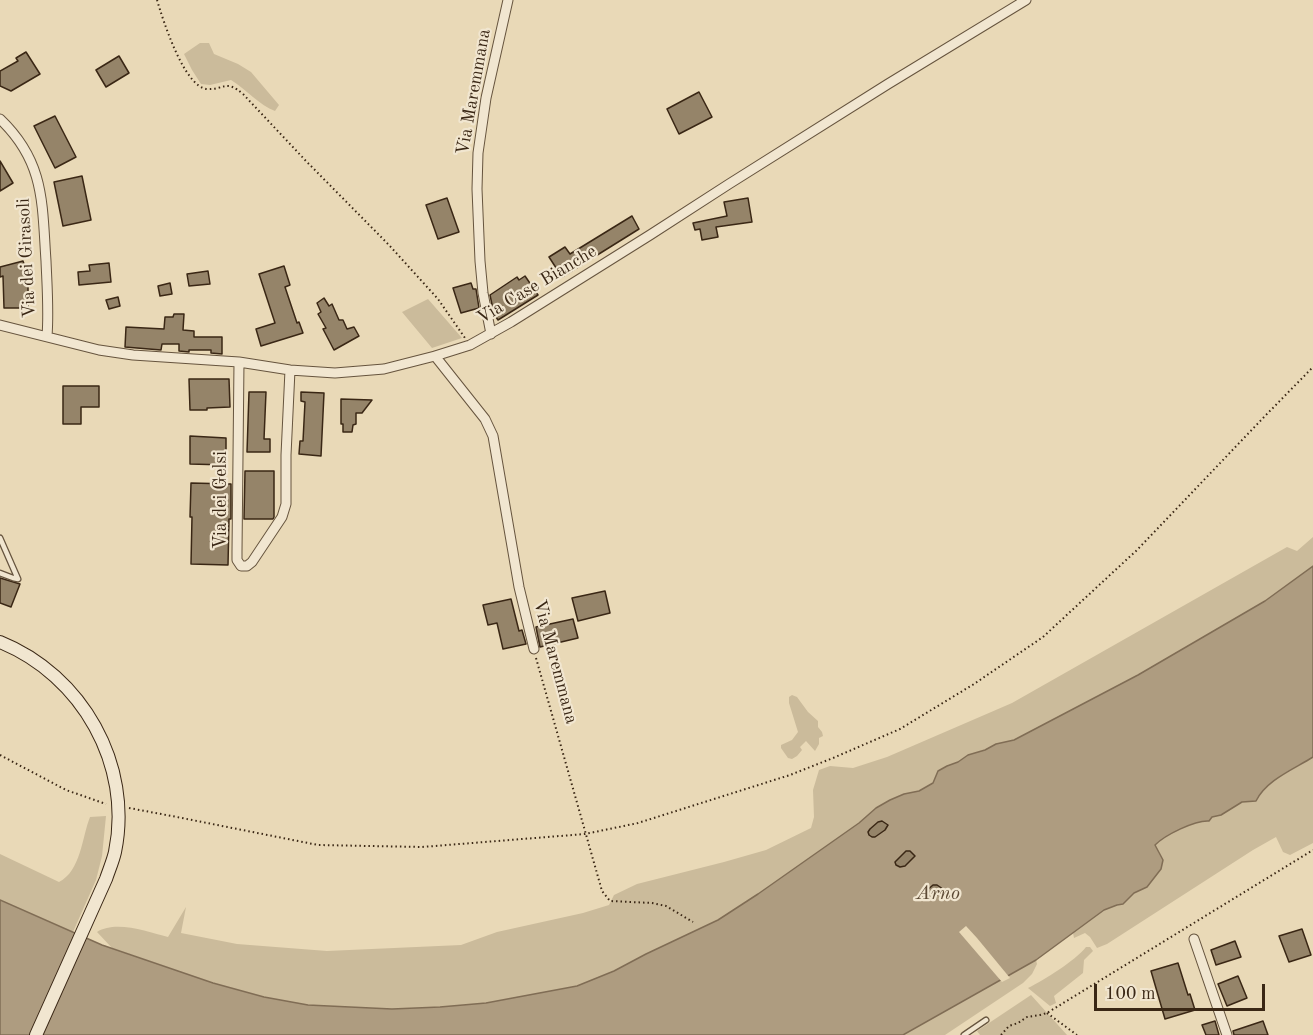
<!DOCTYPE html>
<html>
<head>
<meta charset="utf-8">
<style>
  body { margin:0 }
  #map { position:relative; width:1313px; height:1035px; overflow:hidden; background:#e9d9b7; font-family:"Old Standard TT",serif }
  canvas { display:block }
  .scale { position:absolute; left:1094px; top:984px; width:171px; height:27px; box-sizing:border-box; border:3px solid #3a2715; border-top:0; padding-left:8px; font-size:18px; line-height:21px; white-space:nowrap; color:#3a2715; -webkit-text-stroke:4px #f1e6d0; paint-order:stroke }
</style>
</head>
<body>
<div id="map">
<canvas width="1313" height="1035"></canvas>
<div class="scale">100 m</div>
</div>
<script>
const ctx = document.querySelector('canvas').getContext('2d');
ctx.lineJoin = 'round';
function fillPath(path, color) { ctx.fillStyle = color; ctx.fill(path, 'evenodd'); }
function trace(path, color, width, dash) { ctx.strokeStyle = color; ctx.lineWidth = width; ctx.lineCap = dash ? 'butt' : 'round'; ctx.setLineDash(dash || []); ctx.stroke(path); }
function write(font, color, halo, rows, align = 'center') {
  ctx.font = font + ' "Old Standard TT",serif'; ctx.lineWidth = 4.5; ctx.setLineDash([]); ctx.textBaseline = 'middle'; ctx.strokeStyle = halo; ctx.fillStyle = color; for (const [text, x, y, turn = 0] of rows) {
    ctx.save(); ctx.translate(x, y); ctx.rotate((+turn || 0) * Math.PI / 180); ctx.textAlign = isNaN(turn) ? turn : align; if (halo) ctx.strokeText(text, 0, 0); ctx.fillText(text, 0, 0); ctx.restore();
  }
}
const green = new Path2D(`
  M200 43H209L214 54 238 64 251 72 279 105 275 111C260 106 246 89 231 80L210 85 201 84 192 70 184 54Z
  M428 299 462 338 432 348 402 312Z
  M1313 537V566L1265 601 1138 675 1014 740 996 744 985 750 968 755 958 762 947 766 938 771 933 783 919 791 904 794 876 808 859 823 758 894 718 920 646 954 614 971 577 986 486 1003 440 1007 392 1009 308 1005 264 997 213 983 112 948 97 932C116 920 148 932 168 937L186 907 181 933 237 944 327 951 461 945 497 932 583 913 609 905 614 895 637 884 724 862 766 850 811 828 814 817 813 790 819 770 830 766 853 768 887 757 1012 703 1287 547 1297 551Z
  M792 695 797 697 808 712 818 721V727L822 732 823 736 819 738V744L815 751 806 741 800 747 802 750 797 756 792 759 788 758 781 748V745L792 740 798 732 789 703V697Z
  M1313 757V843L1290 855 1283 852 1276 837 1253 850 1107 944 1097 948 1090 937 1085 933 1074 938 1073 933C1088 922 1104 905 1123 904L1134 893 1147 886 1163 860 1155 845C1165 835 1195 820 1209 821L1212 817 1221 815 1242 802H1249L1258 795 1271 782Z
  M106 816 102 856 96 880 73 932 0 900V854L59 882C81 871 82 837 90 817Z
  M1086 947H1090L1093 951 1084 960 1083 973 1054 996 1056 1003 1050 1006 1028 988C1044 980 1075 961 1086 947Z
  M1036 960 1037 964 1032 974 1023 983 945 1035H903Z
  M1031 995 1067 1035H980L977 1031Z`);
const water = new Path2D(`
  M1313 566V757C1294 769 1266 780 1256 801L1242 802 1221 815 1212 817 1209 821C1195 820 1165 835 1155 845L1163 860 1161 869 1147 887 1134 893 1123 904 1117 905 1104 910 1036 960 903 1035H0V900L102 945 213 983 264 997 308 1005 392 1009 440 1007 486 1003 577 986 614 971 646 954 718 920 758 894 859 823 876 808 890 800 904 794 919 791 933 783 938 771 947 766 958 762 968 755 985 750 996 744 1014 740 1138 675 1265 601Z`);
const pier = new Path2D(`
  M966 926 977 938 1010 978 1002 982 959 932Z`);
const building = new Path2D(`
  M26 52 40 74 11 91 0 86V71L18 61 16 58Z
  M119 56 129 73 106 87 96 70Z
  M699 92 712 117 679 134 667 109Z
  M55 116 76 157 55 168 34 126Z
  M0 161 13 183 0 191Z
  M82 176 91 220 63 226 54 182Z
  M447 198 459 232 438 239 426 205Z
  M748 198 752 222 716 227 718 237 702 240 700 229 695 230 693 223 727 216 724 202Z
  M632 216 639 229 562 277 549 257 565 247 570 254Z
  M23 261 28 276V308H4L3 276 0 277V267Z
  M109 263 111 282 79 285 78 272 90 271 89 265Z
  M284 266 290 285 285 287 297 323 299 322 303 333 261 346 256 329 275 323 259 274Z
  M208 271 210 284 189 286 187 274Z
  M525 276 538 295 498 320 494 314 490 295 517 277 519 280Z
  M170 283 172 294 160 296 158 286Z
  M471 283 473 289H476L479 308 461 313 453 288Z
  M118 297 120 306 109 309 106 300Z
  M324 298 329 306 332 304 339 320H343L347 329 354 327 359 336 334 350 323 329 326 328 318 314 321 312 317 303Z
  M174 314H184L183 330 194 331V337H222V354L211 353V350H189V352L179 351V344H162L161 350 125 347 126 327 164 329 165 317H173Z
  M189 379H229L230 407 207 408V410H190Z
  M63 386H99V407H81V424H63Z
  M249 392H266L264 439H270V452H247Z
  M301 392 324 393 321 456 299 454 300 441H303L305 402 301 401Z
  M341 399 372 400 362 413H356V424L353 425 352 432H343V424H341Z
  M190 436 226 438V465L190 464Z
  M245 471H274V517L273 519H244Z
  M191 483 231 484V519H229L228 565 191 564 192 517H190Z
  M0 578 20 584 11 607 0 603Z
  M605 591 610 613 578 621 572 598Z
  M511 599 519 631 522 630 526 644 503 649 497 623 488 625 483 605Z
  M573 619 578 638 540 647 536 627Z
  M882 821 888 825 885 830 875 837H872L869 835 868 832 870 829 878 822Z
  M906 851H910L915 856 905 866 900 867 896 865 895 862Z
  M933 885H937L943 889 940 893 932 899 927 900 922 897 925 892Z
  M1302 929 1311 955 1289 962 1279 936Z
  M1235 941 1241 957 1216 965 1211 950Z
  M1178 963 1188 995 1190 994 1195 1010 1165 1019 1151 971Z
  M1238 976 1247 998 1227 1006 1218 984Z
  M1215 1021 1219 1035H1206L1202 1025Z
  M1263 1021 1268 1035H1234L1233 1031Z`);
const path = new Path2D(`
  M157 0C163 20 184 87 207 89 224 90 226 79 243 94L306 161 389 245 438 299 465 338
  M536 658 602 891 610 901 652 903 666 906 693 922
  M0 755 66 790 106 804
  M129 808 177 817 318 845 422 847 585 834 638 823 790 775 833 758 900 729 974 684 1043 637 1137 550 1266 415 1313 367
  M1047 1013 1077 1035
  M1001 1035 1009 1026 1018 1023 1027 1017 1040 1015 1047 1013 1313 850`);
const service = new Path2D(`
  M0 538 18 579 13 578 0 573
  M964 1035 986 1020`);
const minor = new Path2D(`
  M0 119C45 162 42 203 46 261 47 286 49 311 47 336
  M0 325 99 350 133 355 239 362 290 370 335 373 384 369 435 356 470 345 511 322 650 235 729 184 888 84 1026 0
  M491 334 483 293 480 261 477 189 478 153 486 98 508 0
  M435 356 485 419 493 436 519 587 534 649
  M239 362 237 551V560L241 566H247L252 562 282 517 286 504V455L290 370
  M1194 939 1227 1035`);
const secondary = new Path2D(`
  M0 642C82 675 133 765 115 852 113 861 109 870 106 879L36 1035`);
const streetNames = [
  ["Via Maremmana",474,92,-80],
  ["Via dei Girasoli",27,258,-93],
  ["Via Case Bianche",537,285,-31],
  ["Via dei Gelsi",221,500,-90],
  ["Via Maremmana",555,662,75]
];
const waterNames = [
  ["Arno",938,894]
];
fillPath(green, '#cbbb9b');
fillPath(water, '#ae9c80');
trace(water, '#806d55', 1.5);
fillPath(pier, '#e9d9b7');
fillPath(building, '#958469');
trace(building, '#3a2715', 1.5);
trace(service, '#66543e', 7);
trace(minor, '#66543e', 11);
trace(secondary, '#3a2715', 14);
trace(path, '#3a2715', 2, [1.5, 3]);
trace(service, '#f1e6d0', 4.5);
trace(minor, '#f1e6d0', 9);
trace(secondary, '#f1e6d0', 12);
write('18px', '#3a2715', '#f1e6d0', streetNames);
write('italic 20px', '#5d4a35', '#f1e6d0', waterNames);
</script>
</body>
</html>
